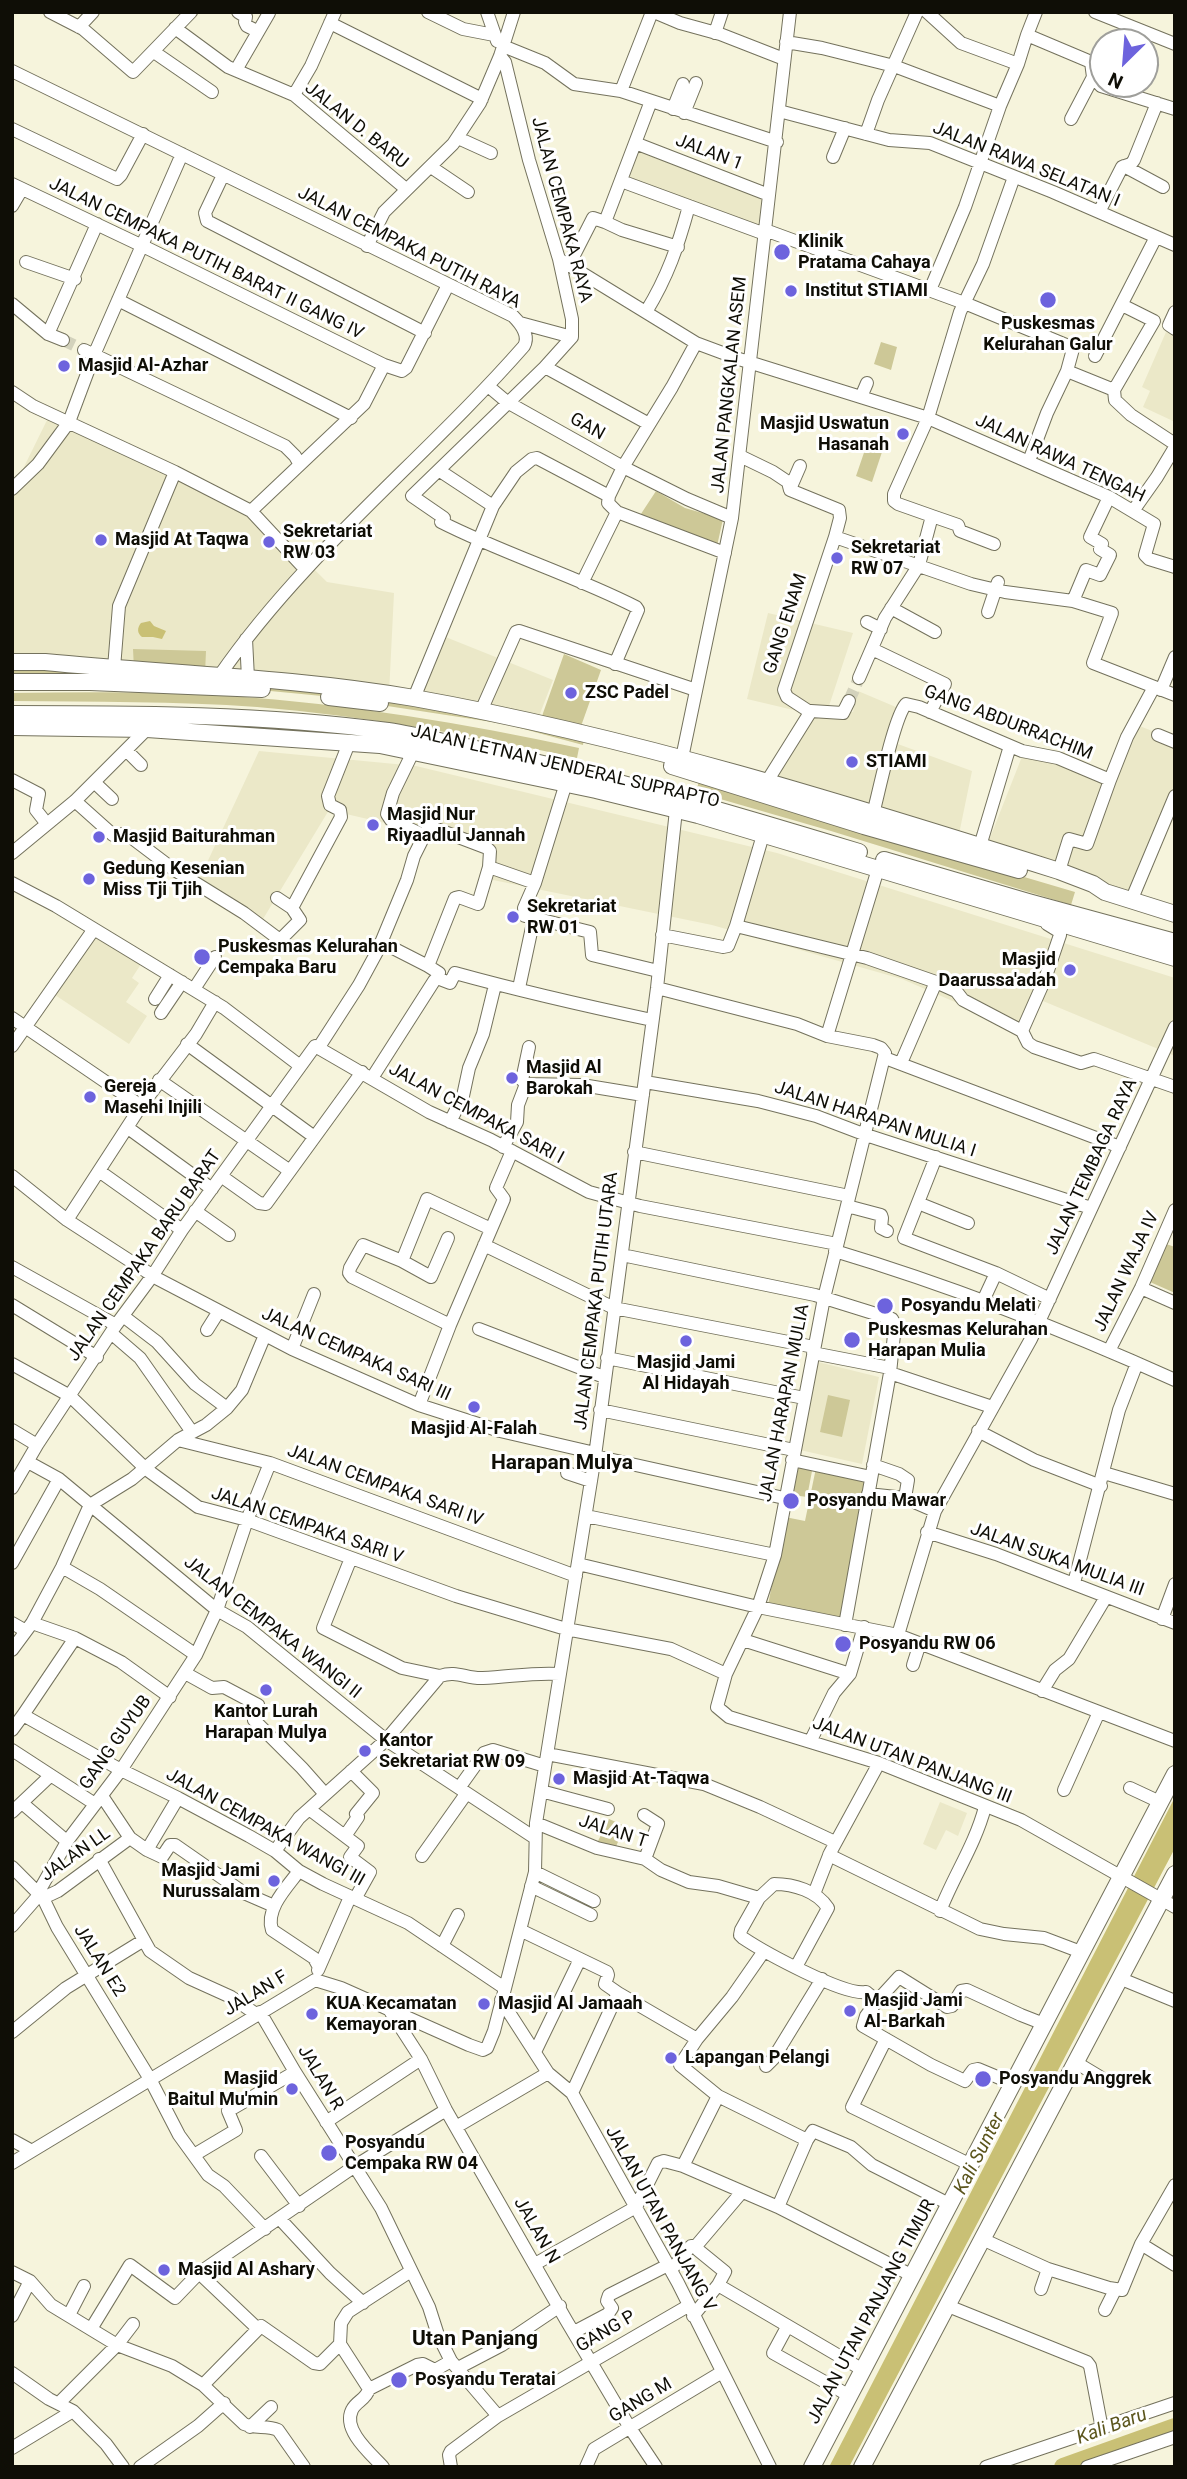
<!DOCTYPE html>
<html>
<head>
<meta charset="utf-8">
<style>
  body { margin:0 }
  #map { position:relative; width:1187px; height:2479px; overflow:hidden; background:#f6f4dc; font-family:Roboto,sans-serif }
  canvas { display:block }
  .frame { position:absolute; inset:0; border:14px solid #0f0e06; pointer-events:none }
  .north { position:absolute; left:1089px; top:28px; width:70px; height:70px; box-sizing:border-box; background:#fff; border:2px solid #9f9f9b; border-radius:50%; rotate:205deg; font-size:19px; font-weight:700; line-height:28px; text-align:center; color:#0f0e06 }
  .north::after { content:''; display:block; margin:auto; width:24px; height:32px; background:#6d63dd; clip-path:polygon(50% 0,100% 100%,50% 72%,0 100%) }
</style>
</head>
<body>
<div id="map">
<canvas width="1187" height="2479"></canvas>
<div class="frame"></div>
<div class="north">N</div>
</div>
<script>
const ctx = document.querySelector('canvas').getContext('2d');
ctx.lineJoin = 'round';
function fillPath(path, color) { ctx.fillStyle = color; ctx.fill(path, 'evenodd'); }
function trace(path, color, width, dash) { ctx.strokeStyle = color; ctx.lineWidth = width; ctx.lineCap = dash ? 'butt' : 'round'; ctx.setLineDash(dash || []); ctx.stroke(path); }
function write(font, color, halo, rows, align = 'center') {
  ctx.font = font + ' Roboto,sans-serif'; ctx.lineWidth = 6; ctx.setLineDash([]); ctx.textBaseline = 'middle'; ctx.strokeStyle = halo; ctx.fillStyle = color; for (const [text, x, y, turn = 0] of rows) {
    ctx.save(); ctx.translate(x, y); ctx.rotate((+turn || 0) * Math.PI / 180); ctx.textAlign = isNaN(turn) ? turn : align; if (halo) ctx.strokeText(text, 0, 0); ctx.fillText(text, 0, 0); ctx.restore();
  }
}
const built = new Path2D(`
  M635 143 769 195 765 234 621 181Z
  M1166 332 1175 336 1173 421 1143 407 1150 391 1142 387Z
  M51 412 253 509 327 582 394 593 389 694 12 662V481L21 473Z
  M768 613 853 633 828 709 853 712 858 691 903 710 895 743 972 771 958 839 761 781 802 712 747 699Z
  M438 634 553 680 536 724 414 698Z
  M1132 723 1175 740V790L1131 901 986 848 1023 754 1113 780Z
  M259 751 416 766 777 853 1175 978V1056L1031 996 1024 1032 902 979 712 925 493 880 492 848 329 810 260 924 198 882Z
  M97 932 143 961 132 978 139 983 126 1002 147 1016 129 1044 55 995Z
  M818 1362 879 1377 862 1464 800 1450Z
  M940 1802 967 1813 958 1836 946 1830 936 1850 923 1844Z`);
const green = new Path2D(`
  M881 342 897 347 891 370 874 364Z
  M868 441 884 446 872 482 856 476Z
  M656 491 685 508 723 519 717 546 637 520Z
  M133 649 206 651 205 674 260 679 584 735 583 745 505 724 322 696 229 687 12 682V662L134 669Z
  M564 654 601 670 580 729 542 716Z
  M12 693C85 692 158 691 231 696 348 704 464 723 579 748L577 758C471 735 365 716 257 707 176 701 94 702 12 701Z
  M699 781 1075 892 1071 905 831 831 696 792Z
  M1166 1244 1175 1247V1293L1150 1282Z
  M828 1395 850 1400 842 1437 820 1432Z
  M799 1464 813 1466 807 1497 793 1495Z
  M816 1468 868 1480 841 1621 768 1605 785 1517 805 1521Z
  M609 1819 625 1826 614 1851 597 1843Z`);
const water = new Path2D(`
  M150 621 154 626 166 631 162 639 153 637H142C137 633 137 628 141 623Z
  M1175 1797V1848L849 2467H829Z`);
const river = new Path2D(`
  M1063 2467 1175 2427`);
const minorTunnel = new Path2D(`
  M63 340 84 350
  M849 701 859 678`);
const minor = new Path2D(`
  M50 12 83 29 133 72 191 12
  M238 12 246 17 245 22 247 26 257 31
  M428 12 463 29 494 35
  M487 12 497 41
  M654 12 680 23 720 34 784 59
  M927 12 961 43 1018 64
  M1036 12 1027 35 1091 62 1093 77 1101 86 1175 109
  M1095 12 1175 44
  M330 23 482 99
  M79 27 93 12
  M175 28 228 67 294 95 406 189
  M715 33 722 12
  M786 42 822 48 894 66 1000 106
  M503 46 545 63 574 84 621 91 777 142
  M154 52 212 92
  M500 56 505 62 529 160 559 259 572 319V337L545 367
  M236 70 269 13
  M12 71 513 316C520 323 530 335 524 346 426 458 305 552 220 675
  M621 91 652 12
  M294 95 311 66 335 12
  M651 101 605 222 622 230 678 247
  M673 109 683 84
  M779 111 889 140 930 143 1053 192 1175 245
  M684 113 696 83
  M1071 119 1093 77
  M12 129 117 179 121 175 143 134
  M866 134 878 100 917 12
  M458 138 491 153
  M635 143 769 195
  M833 157 845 128
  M1124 166 1163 187
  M431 167 468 192
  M223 175 205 213 207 221 425 333
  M621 181 765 234
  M12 184 151 250 384 365
  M12 206 22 189
  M1099 212 1122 167 1131 164 1134 160 1157 103
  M765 230 967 304 1071 347 1073 349 1067 371 1047 413 1029 461
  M367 246 384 212 453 144 480 103 500 56 514 12
  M559 259 696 343 672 387 623 467 687 499 732 518
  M26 262 75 279
  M569 265 593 218 605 222
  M930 290 965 207 1000 106 1018 64 1027 35
  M118 300 351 418
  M12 304 48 334 63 340
  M646 312C668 276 678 246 689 206
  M1175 312 1169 325 1175 329
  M520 323 572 337
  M48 334 97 224
  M696 343 739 359 928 418 1109 497 1154 524 1145 555 1149 559 1175 567
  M84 350 285 446 295 456 299 463
  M1095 356 1156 237
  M1067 371 1114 390 1115 400 1131 415 1175 444
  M488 386 507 402 623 467 609 496
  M1114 390 1154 321 1122 305
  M12 392 33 406 175 472 251 511 305 569
  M861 397 867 383
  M740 456 773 472 788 482 790 490 839 510 840 518 835 537 971 584 1005 592 1073 601 1112 613 1093 663 1175 695
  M440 471 493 506
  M12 489 38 464 69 422 94 355 182 154
  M790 489 800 466
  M609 496 608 503 617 512 725 553
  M251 511 364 404 384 365 402 371 406 368 448 285
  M1133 511 1157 477 1175 447
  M932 516 958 525 960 531 994 544
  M582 583 617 512
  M1073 601 1086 570 1100 575 1110 555 1100 549 1102 544 1090 537 1109 497
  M891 608 935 632
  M988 612 998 582
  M867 622 881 629
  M246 639 248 678
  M872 649 945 684 930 712
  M615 664 638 610 636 607C573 575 504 554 441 522L444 518 412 496 545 367 649 424
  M114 668 119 606 175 472
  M859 678 885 618 919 565 932 516 898 504 894 501V494L928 418 960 312 983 264 1014 177
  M1161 690 1175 657
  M414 698 493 506 516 472 532 459 537 458 609 496
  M481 711 516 632 519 631 696 690
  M810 712 787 697 784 690 835 537
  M1158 735 1175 742
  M126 750 141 765
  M413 752 393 793 387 814 391 820 423 835
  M682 758 732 518 790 12
  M12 780 39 794 36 810 47 824
  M94 782 112 799
  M766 783 811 711 843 713 849 701
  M75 801 113 835 123 834 132 838 173 869 244 913 280 940 300 920 292 908 341 817 340 810 330 805 328 796 349 743
  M873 814C879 792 894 717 906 704L919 707 1022 751 1058 758 1110 780 1127 737 1154 687
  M763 835 736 926 867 958 936 982 956 991 963 1000 1022 1031 1028 1043 1034 1047 1081 1063 1094 1059 1175 1087
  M980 846 1010 746
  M12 853 75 801 147 729
  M1059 871 1069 839 1087 844 1110 780
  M12 883 56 906 224 1008 299 1065
  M277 898 292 908
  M1131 901 1175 796
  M534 918 590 932 592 955 658 971
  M662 935 723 947 728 946 736 926
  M381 942 428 966
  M437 978 439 973 428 966 455 898 459 897 478 904 489 867
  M519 988 534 918 525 916 524 908 535 883 566 783
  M657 988 797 1024 827 1036 873 1045 881 1048 885 1053 824 1298 775 1555 758 1607 726 1674 717 1707 729 1717 879 1763 1021 1820 1175 1907
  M194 989 215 957
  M155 999 170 975
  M161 1013 182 982
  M12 1018 141 1106
  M1022 1031 1045 979 1060 935V932L1047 924
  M827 1036 878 869
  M187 1044 313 1136
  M12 1046 94 929
  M319 1047 359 985 378 950 407 880 414 856 429 826 487 848 490 851 489 867 535 883
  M885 1058 1120 1147
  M901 1063 936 982
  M372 1078 434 981 437 978 450 983 455 973C520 991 586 1006 652 1020
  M159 1080 290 1171
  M645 1082 758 1101 816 1116 866 1135 1091 1208
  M526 1084 522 1080 529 1047
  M450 1122 463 1096 469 1068 483 1034 495 985
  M128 1128 212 1189
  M503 1147 517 1122 518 1105 526 1084 582 1085 643 1095
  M634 1152 849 1196
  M936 1157 904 1238 996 1273 1050 1299
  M99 1171 182 1230
  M12 1176 67 1220 158 1279 292 1349 419 1405 500 1431 595 1453
  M221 1176 259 1203 266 1204 362 1072
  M918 1203 968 1223
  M847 1206 881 1215 882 1218 881 1228 887 1231
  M195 1211 229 1235
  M67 1220 141 1106 196 1034 215 1002
  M484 1245 614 1308 814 1347
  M835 1251C952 1286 1064 1330 1175 1380
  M622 1255 815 1295 892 1319 895 1325 890 1373 845 1625
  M402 1261 431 1277 448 1238
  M12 1267 116 1325
  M1141 1288 1175 1303
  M983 1301 996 1273
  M12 1305 97 1357
  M123 1316 157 1342 195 1384 227 1408
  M450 1325 352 1277 349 1273 350 1268 363 1245 402 1261 427 1199 491 1229
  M479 1329 604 1377
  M207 1330 219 1311
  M111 1333 140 1358 192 1432
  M292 1349 314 1294
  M1110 1349 1141 1288 1175 1210
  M813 1353 890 1368
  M607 1358 804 1398
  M12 1364 70 1396 146 1469 198 1507 247 1520 456 1596 566 1629 671 1649 726 1674
  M890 1373 992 1407
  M419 1405 450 1325 504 1199 496 1188 512 1151
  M600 1410 794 1450
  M12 1430 37 1445
  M978 1431 1034 1460 1101 1486
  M178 1440 270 1463 576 1576
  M595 1456 784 1498
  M792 1460 871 1477
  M28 1462 59 1479 217 1610 247 1627 386 1740 535 1838
  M873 1465 899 1474 908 1480 905 1498
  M567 1473 591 1481
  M1104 1473 1175 1494
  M12 1488 37 1445 116 1325 153 1275 182 1230 315 1046 429 1112 491 1140 589 1192 640 1206 837 1244
  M868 1494 905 1498 935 1511
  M586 1516 775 1555
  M927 1532 996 1554 1175 1623
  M351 1558 323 1628 402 1668 440 1676
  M12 1563 59 1479
  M578 1564 758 1607 898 1635 1175 1741
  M62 1567 100 1589 196 1655
  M1074 1583 1119 1410 1137 1363
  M1162 1619 1175 1584
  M12 1623 26 1631
  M32 1623 75 1638 121 1662 170 1697
  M898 1635 935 1511 1031 1339 1175 1027
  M743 1640 850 1674
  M12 1650 32 1623 62 1567 90 1505 132 1479 178 1440 206 1425 227 1408 242 1390 265 1335
  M913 1665 920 1643
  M185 1673 212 1688 224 1687 258 1705 254 1720 302 1768 325 1794
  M1042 1691 1055 1670 1069 1659 1106 1597
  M23 1715 75 1638
  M12 1730 23 1715 121 1770 178 1798 249 1836 275 1851 299 1871 323 1884 408 1923 503 1987
  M811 1740 834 1693 850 1674 864 1627
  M12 1750 95 1804
  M547 1754 704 1784 760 1807 835 1842
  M459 1788 484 1753 493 1750 545 1766
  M1130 1788 1160 1802
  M1064 1790 1099 1712
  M541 1791 608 1809
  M102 1796 130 1838
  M22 1803 63 1838 68 1840 121 1770 196 1655 217 1610 247 1520 270 1463
  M309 1809 358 1846 350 1857 370 1872 355 1899
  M12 1812 50 1776
  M644 1815 658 1824 645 1859
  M536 1823 597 1848 645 1859 661 1870 689 1882 718 1886 759 1898
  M345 1836 358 1817 356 1814 373 1793 351 1771
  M147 1850 162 1857 170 1845H175L244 1893 274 1906
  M275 1851 299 1818 386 1740 440 1676C457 1670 466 1679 483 1678 510 1677 533 1672 560 1674
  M829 1855 980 1929 1004 1934 1044 1938 1081 1952
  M422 1856 466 1794
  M99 1859 150 1951 189 1978 231 1997 256 2014
  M12 1867 43 1898 57 1927 150 2079 179 2135 208 2175 224 2186 265 2229
  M299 1871C287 1887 265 1909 272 1930L314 1958 319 1967
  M535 1872 594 1901
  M531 1886 591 1915
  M38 1893 68 1840
  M814 1894 830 1853 879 1763
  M43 1898 58 1891 130 1838 147 1850 178 1798
  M940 1911C954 1875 975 1845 985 1807
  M12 1926 39 1895
  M520 1930 607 1972 608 1975 605 1984 618 1993 572 2093
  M442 1946 458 1915
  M764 1951 732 1997 697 2039 680 2065 718 2096 807 2140 813 2131 851 2147 872 2165 951 2205
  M796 1967 828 1908C817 1891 794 1884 774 1884L759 1898 741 1930 740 1935 743 1938C764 1952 844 1996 866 1992L877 2001 866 2016 863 2026 931 2065 965 2081 973 2070 978 2069 1014 2084
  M318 1970 350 1897
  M1119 1978 1175 2001
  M618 1993 697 2039
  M501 2000 548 2073 572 2093 678 2283 770 2467
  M877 2001 899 1977 947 2007 952 2006 961 1991 967 1990 1021 2015 1044 2024
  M390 2011 421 2059 446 2110 566 2320 630 2428 656 2467
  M260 2012 295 2072 381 2208 429 2307 438 2335 451 2361 498 2416
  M12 2032 66 1988 144 1940
  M886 2039 852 2107 971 2165
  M535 2052 580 1959
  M1075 2062 1100 2077
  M766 2066 773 2059 822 1979
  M326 2122 421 2059
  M456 2127 548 2073
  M12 2140 32 2151
  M194 2155 236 2130 228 2111 295 2072
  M261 2156 299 2206
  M12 2163 315 1980 341 1988 469 2045 483 2050 487 2048 494 2031 535 1872 536 1823 595 1456 657 988 676 810
  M683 2166 718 2096
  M741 2193 696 2246 698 2250 725 2272 718 2285 863 2370
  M778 2207 807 2140
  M279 2218 330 2273 363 2303
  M982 2239 1048 2269 1109 2288 1122 2290 1141 2244 1175 2185
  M1141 2244 1175 2265
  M535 2264 636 2207 658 2163 664 2161 683 2166 778 2207 913 2276
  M671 2270 691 2246H696
  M12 2272 30 2281 51 2305 117 2345 172 2366 203 2385 244 2424C255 2429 267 2425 278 2430L304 2467
  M199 2273 258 2329
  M1041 2289 1048 2269
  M948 2306 1087 2362 1090 2366 1102 2429
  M1105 2310 1115 2290
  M69 2315 84 2286
  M12 2316 30 2281
  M693 2316 718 2285
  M787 2327 773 2353 850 2396
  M91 2329 130 2265 175 2298 199 2273 355 2166 446 2110
  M574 2332 608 2314 612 2308 607 2301 609 2295 668 2265
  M340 2344 369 2389C366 2400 356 2401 352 2410 342 2430 371 2454 383 2467
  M458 2368 502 2345 560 2306
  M12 2373 49 2399 73 2411 106 2444 123 2467
  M203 2385 261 2326 314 2363 320 2364 340 2344 341 2323 348 2312 411 2271
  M369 2389 417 2365 423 2364 435 2370 451 2361
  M59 2403 117 2345 133 2324
  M250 2427 271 2407
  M12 2448 73 2411
  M140 2467 198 2426 224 2403
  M451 2467 449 2455 451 2451 498 2416 688 2306
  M586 2467 594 2449 722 2372
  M986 2467 1175 2403
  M1087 2467 1175 2437`);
const major = new Path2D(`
  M12 662H45C168 674 292 677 414 698 633 737 847 804 1059 871L1093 884 1105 892 1175 914
  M12 682H90L262 689
  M329 697 380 703
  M12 714C138 714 263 714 388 731 419 736 450 744 481 750 609 777 734 814 859 852
  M12 727 147 729 380 745 596 790 698 815 1175 958
  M672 766 864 826 1019 870
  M884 860 1028 902 1175 942
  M812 2467 1175 1774
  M862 2467 1175 1874`);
const markers = [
  [782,252,9,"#6d63dd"],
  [791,291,7,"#6d63dd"],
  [1048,300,9,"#6d63dd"],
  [64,366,7,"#6d63dd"],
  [903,434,7,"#6d63dd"],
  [101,540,7,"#6d63dd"],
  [269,542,7,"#6d63dd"],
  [837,558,7,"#6d63dd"],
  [571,693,7,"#6d63dd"],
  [852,762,7,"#6d63dd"],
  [373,825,7,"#6d63dd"],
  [99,837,7,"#6d63dd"],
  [89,879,7,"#6d63dd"],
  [513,917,7,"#6d63dd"],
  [202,957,9,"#6d63dd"],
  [1070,970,7,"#6d63dd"],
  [512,1078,7,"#6d63dd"],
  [90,1097,7,"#6d63dd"],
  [885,1306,9,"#6d63dd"],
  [852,1340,9,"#6d63dd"],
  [686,1341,7,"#6d63dd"],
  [474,1407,7,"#6d63dd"],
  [791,1501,9,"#6d63dd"],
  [843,1644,9,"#6d63dd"],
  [266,1690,7,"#6d63dd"],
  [365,1751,7,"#6d63dd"],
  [559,1779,7,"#6d63dd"],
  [274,1881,7,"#6d63dd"],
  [484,2004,7,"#6d63dd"],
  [850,2011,7,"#6d63dd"],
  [312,2014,7,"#6d63dd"],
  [671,2058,7,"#6d63dd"],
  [983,2079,9,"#6d63dd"],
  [292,2089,7,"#6d63dd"],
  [329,2153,9,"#6d63dd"],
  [164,2270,7,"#6d63dd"],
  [399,2380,9,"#6d63dd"]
];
const streetNames = [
  ["JALAN D. BARU",356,126,39],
  ["JALAN 1",709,153,21],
  ["JALAN RAWA SELATAN I",1026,165,22],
  ["JALAN CEMPAKA RAYA",561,210,75],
  ["JALAN CEMPAKA PUTIH RAYA",409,248,27],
  ["JALAN CEMPAKA PUTIH BARAT II GANG IV",206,259,26],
  ["JALAN PANGKALAN ASEM",730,385,-84],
  ["GAN",587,427,29],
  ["JALAN RAWA TENGAH",1060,459,25],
  ["GANG ENAM",786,624,-72],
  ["GANG ABDURRACHIM",1008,723,21],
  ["JALAN LETNAN JENDERAL SUPRAPTO",565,767,13],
  ["JALAN CEMPAKA SARI I",476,1114,28],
  ["JALAN HARAPAN MULIA I",875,1120,18],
  ["JALAN TEMBAGA RAYA",1092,1167,-65],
  ["JALAN CEMPAKA BARU BARAT",145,1256,-55],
  ["JALAN WAJA IV",1127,1272,-65],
  ["JALAN CEMPAKA PUTIH UTARA",597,1301,-83],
  ["JALAN CEMPAKA SARI III",356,1355,24],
  ["JALAN HARAPAN MULIA",785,1403,-79],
  ["JALAN CEMPAKA SARI IV",385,1486,20],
  ["JALAN CEMPAKA SARI V",307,1526,19],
  ["JALAN SUKA MULIA III",1057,1560,20],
  ["JALAN CEMPAKA WANGI II",272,1628,38],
  ["GANG GUYUB",116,1743,-55],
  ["JALAN UTAN PANJANG III",912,1761,21],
  ["JALAN CEMPAKA WANGI III",265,1828,29],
  ["JALAN T",613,1832,18],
  ["JALAN LL",76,1855,-35],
  ["JALAN E2",99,1961,58],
  ["JALAN F",256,1994,-31],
  ["JALAN R",320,2078,59],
  ["JALAN UTAN PANJANG V",660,2219,61],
  ["JALAN N",536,2231,60],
  ["JALAN UTAN PANJANG TIMUR",872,2312,-62],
  ["GANG P",606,2332,-30],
  ["GANG M",641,2401,-31]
];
const poiNames = [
  ["Klinik",798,242],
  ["Pratama Cahaya",798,263],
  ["Institut STIAMI",805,291],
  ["Puskesmas",1048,324,"center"],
  ["Kelurahan Galur",1048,345,"center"],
  ["Masjid Al-Azhar",78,366],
  ["Masjid Uswatun",889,424,"right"],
  ["Hasanah",889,445,"right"],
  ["Sekretariat",283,532],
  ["RW 03",283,553],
  ["Masjid At Taqwa",115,540],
  ["Sekretariat",851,548],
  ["RW 07",851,569],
  ["ZSC Padel",585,693],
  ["STIAMI",866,762],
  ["Masjid Nur",387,815],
  ["Riyaadlul Jannah",387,836],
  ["Masjid Baiturahman",113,837],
  ["Gedung Kesenian",103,869],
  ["Miss Tji Tjih",103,890],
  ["Sekretariat",527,907],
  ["RW 01",527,928],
  ["Puskesmas Kelurahan",218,947],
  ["Cempaka Baru",218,968],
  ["Masjid",1056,960,"right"],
  ["Daarussa'adah",1056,981,"right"],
  ["Masjid Al",526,1068],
  ["Barokah",526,1089],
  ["Gereja",104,1087],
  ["Masehi Injili",104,1108],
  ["Posyandu Melati",901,1306],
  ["Puskesmas Kelurahan",868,1330],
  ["Harapan Mulia",868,1351],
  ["Masjid Jami",686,1363,"center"],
  ["Al Hidayah",686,1384,"center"],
  ["Masjid Al-Falah",474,1429,"center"],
  ["Posyandu Mawar",807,1501],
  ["Posyandu RW 06",859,1644],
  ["Kantor Lurah",266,1712,"center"],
  ["Harapan Mulya",266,1733,"center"],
  ["Kantor",379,1741],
  ["Sekretariat RW 09",379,1762],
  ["Masjid At-Taqwa",573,1779],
  ["Masjid Jami",260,1871,"right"],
  ["Nurussalam",260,1892,"right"],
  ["Masjid Jami",864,2001],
  ["Al-Barkah",864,2022],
  ["KUA Kecamatan",326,2004],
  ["Kemayoran",326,2025],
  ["Masjid Al Jamaah",498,2004],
  ["Lapangan Pelangi",685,2058],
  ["Masjid",278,2079,"right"],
  ["Baitul Mu'min",278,2100,"right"],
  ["Posyandu Anggrek",999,2079],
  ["Posyandu",345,2143],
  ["Cempaka RW 04",345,2164],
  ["Masjid Al Ashary",178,2270],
  ["Posyandu Teratai",415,2380]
];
const waterNames = [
  ["Kali Sunter",980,2154,-63],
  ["Kali Baru",1112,2427,-20]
];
const quarterNames = [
  ["Harapan Mulya",562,1464],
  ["Utan Panjang",475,2340]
];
fillPath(built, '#ebe8c8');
fillPath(green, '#cdc897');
fillPath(water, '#c9c075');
trace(river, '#c9c075', 18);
trace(minorTunnel, '#d3d2bc', 12, [12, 6]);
trace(minor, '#74725d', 14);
trace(major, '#74725d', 18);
trace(minor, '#fff', 12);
trace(major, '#fff', 16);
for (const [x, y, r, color] of markers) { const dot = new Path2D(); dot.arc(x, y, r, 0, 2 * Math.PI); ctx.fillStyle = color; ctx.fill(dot); trace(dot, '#fff', 2.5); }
write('18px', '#0f0e06', '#fff', streetNames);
write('bold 18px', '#0f0e06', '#fff', poiNames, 'left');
write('italic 19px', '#5b551c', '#fff', waterNames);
write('bold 21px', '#0f0e06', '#fff', quarterNames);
</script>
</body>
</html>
